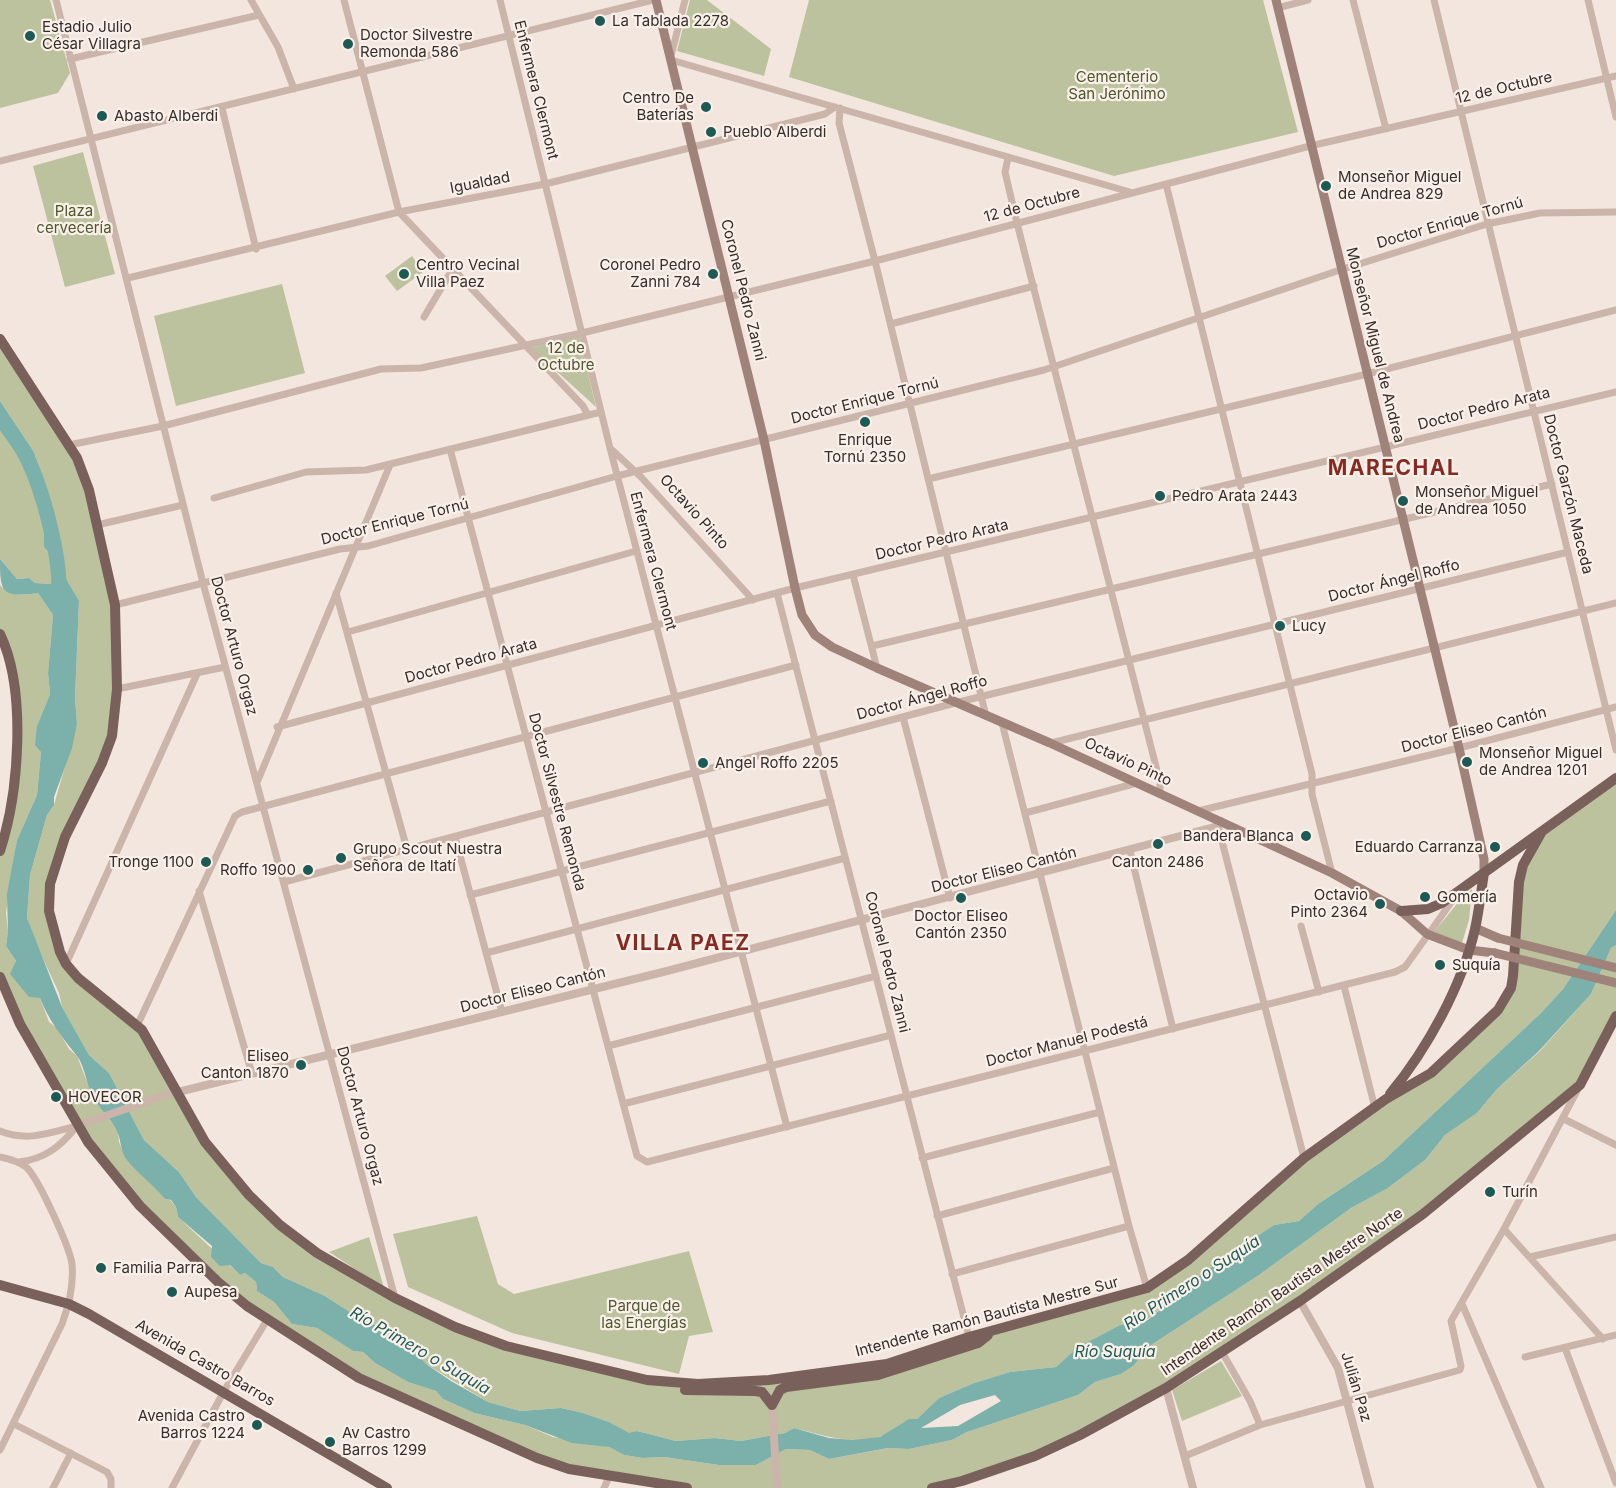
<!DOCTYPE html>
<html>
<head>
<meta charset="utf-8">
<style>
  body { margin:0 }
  canvas { display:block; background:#f3e6de }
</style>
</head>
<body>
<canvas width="1616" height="1488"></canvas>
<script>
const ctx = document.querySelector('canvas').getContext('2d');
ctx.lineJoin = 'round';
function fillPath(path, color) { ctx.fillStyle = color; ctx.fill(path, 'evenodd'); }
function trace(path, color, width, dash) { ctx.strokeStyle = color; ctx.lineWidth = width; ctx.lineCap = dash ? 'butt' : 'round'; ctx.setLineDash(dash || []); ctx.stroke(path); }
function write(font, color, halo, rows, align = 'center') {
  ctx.font = font + ' Inter,sans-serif'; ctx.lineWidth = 4.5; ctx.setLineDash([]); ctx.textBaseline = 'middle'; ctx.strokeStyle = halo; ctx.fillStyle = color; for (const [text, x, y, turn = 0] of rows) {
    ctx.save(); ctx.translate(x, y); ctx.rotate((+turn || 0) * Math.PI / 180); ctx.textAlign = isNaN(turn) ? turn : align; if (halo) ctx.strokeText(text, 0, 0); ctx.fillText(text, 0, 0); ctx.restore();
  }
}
const green = new Path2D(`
  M0 0H50L70 73 58 93 0 108Z
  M690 0H707L771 49 764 76 677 51Z
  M809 0H1263L1298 132 1114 176 789 77Z
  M83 152 115 274 65 287 33 166Z
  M412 256 423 272 397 291 385 276Z
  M282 284 305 373 176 406 154 316Z
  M579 336 596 407 531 348Z
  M0 339 77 458 113 594 112 736 81 807 49 897 66 964 142 1030 205 1142 280 1225 395 1298 506 1346 682 1383 863 1368 1147 1288 1291 1168 1422 1079 1506 998 1519 882 1541 833 1616 778V910L1563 989 1541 1013 1383 1161 1318 1204 1299 1221 1274 1225 1239 1248 1199 1276 1147 1320 1120 1325 1078 1347 1056 1367 1010 1372 974 1383 939 1398 917 1419C901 1419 893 1433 879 1437 849 1445 823 1435 794 1428L785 1433 741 1441 715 1438 676 1441 637 1431 629 1434 609 1422 583 1413 561 1408 520 1411 488 1402 426 1364 409 1343 389 1331 359 1318 325 1296 283 1277 273 1267 261 1263 196 1197 179 1172 144 1140 109 1073 89 1055 62 1007 59 993 32 935 27 918 30 875 47 815 54 805 77 724 75 698 79 602 65 577 52 508 34 452 0 401Z
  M0 425 38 481 42 495 44 547 58 564 51 584 35 583 29 578 17 579 0 559Z
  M0 585C10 597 24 595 38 593L53 615 48 673 50 694 37 726 41 752 37 795 17 840 6 913 8 931 6 946 40 998 49 1022 57 1028 69 1049 77 1056 93 1097 118 1131 119 1142 126 1159 152 1182 165 1199 170 1200 176 1207 178 1217 240 1275 245 1273 256 1282 257 1291 274 1302 292 1324 317 1328 353 1351 363 1352 375 1363 408 1382 436 1391 443 1399 474 1413 525 1425 553 1437 609 1447 624 1455 643 1458 664 1457 719 1465H756L786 1449 810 1450 829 1459 889 1448 909 1449 952 1440 967 1432 1078 1395 1095 1382 1121 1374 1134 1364 1148 1347 1259 1275 1351 1208 1388 1188 1425 1160 1445 1135 1477 1113 1497 1089 1539 1052 1591 994 1611 948 1616 945V1016L1580 1085 1494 1158 1300 1301 1080 1435 932 1488H687L569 1469 383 1390 279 1329 152 1218 88 1142 0 977V851L7 831 16 713 0 634Z
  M1472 889 1469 920 1462 943 1434 932 1465 894Z
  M477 1216 498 1284 514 1294 689 1251 713 1332 689 1336 679 1374 512 1333 408 1287 393 1234Z
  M369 1237 384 1288 329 1252Z
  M1221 1361 1242 1396 1182 1421 1172 1390Z`);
const water = new Path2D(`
  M0 401 34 452 52 508 65 577 79 601 75 698 77 724 72 748 54 797V805L47 815 30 875 27 918 62 1007 89 1055 109 1073 144 1140 179 1172 196 1197 261 1263 273 1267 283 1277 325 1296 359 1318 389 1331 409 1343 426 1364 451 1381 488 1402 520 1411 561 1408 583 1413 609 1422 629 1433 637 1431 676 1441 715 1438 741 1441 785 1433 794 1428 829 1438 853 1440 880 1437 909 1419H917L939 1398 974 1383 1010 1372 1056 1367 1078 1347 1120 1325 1148 1320 1199 1276 1239 1248 1274 1225 1299 1221 1318 1204 1383 1161 1541 1013 1563 989 1616 910V945L1611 948 1591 994 1538 1052 1497 1089 1477 1113 1445 1135 1425 1160 1388 1188 1351 1208 1259 1275 1148 1347 1134 1365 1121 1374 1095 1382 1078 1395 967 1432 952 1440 909 1449 888 1448 829 1459 810 1450 786 1449 756 1465H719L664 1457 643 1458 624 1455 609 1447 572 1443 525 1425 474 1413 443 1399 436 1391 408 1382 375 1363 363 1352 353 1351 317 1328 292 1324 274 1302 257 1291 256 1282 245 1273 240 1275 230 1265 220 1266 211 1257 212 1246 178 1217 176 1207 171 1200 165 1199C153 1184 136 1172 126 1159 120 1150 121 1137 116 1129 110 1118 100 1109 94 1099 86 1086 86 1068 77 1056 62 1037 49 1021 40 998L29 997 10 974 16 961 6 946 8 931 7 894 17 840 37 795 41 752 35 745 37 726 50 694 48 673 53 615 38 593C1 598 0 592 0 559L17 579 29 578 35 583 51 584 58 564 44 547 42 495 38 481 0 425ZM995 1395 1001 1401 958 1426 921 1428 960 1405Z`);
const river = new Path2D(`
  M0 417C9 431 21 445 28 460 43 491 59 553 59 586`);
const minor = new Path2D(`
  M56 0 203 583 395 1298
  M251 0 278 47 294 89
  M344 0 399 212 583 406 588 415
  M500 0 610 448 787 1127
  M1353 0 1386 129
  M1434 0 1616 750
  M1588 0 1616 117
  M1277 8 1308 0
  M671 56 685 0
  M70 59 259 15
  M671 60 1130 192
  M222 108 256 249
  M840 108 839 123 875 261 986 716
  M1008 158 1005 172 1017 223 1160 782V794
  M0 161 653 0
  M1166 184 1312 774V794L1332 873
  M128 278 399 212 545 184 825 114 835 107
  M424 317 452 270
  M891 324 1034 286
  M69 445 163 426 381 369 421 368 582 333 875 261 1310 146 1616 76
  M610 448 641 477 753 600
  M450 449 637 1156 647 1162 1395 972 1405 967 1455 897
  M928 479 1367 374 1616 310
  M214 498 306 472 366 470 601 412
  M97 525 183 505
  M853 575 877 668
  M336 593 407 849
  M777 593 969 1337
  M115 605 340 549 368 546 617 476 1044 370 1340 270 1487 224 1540 213 1616 212
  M348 632 636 551
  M872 646 1552 484
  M117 689 225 667
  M903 717 950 898
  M1002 723 1129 1226 1147 1288
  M277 727 795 588 1616 392
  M1051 743 1616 603
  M258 780 390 465
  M1198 811 1459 748 1616 707
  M1025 813 1137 783
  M1218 826 1304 1158
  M455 837 502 1012
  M1130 851 1173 1029
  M284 882 955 703 1568 552
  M199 891 252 1074
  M470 895 831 801
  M1301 926 1319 992
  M486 953 845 858
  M66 964 197 674
  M1344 986 1375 1108
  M137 1026 235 816 242 812 796 665
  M608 1046 876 976
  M623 1104 891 1035
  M1564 1119 1616 1145
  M0 1131C28 1142 49 1133 77 1126
  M0 1157C9 1159 18 1161 26 1167 38 1177 70 1248 72 1264 74 1285 69 1305 62 1324L0 1450
  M922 1158 1100 1112
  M19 1162C45 1159 61 1146 77 1126
  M937 1216 1114 1168
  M1504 1229 1603 1339
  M1530 1257 1616 1237
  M952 1274 1129 1226
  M1462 1304 1541 1488
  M1565 1348 1616 1483
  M1222 1352 1250 1401 1260 1425
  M1525 1357 1616 1335
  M14 1424 107 1472 111 1479V1488
  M1185 1456 1260 1425 1460 1370 1461 1366 1451 1321 1504 1229 1578 1089
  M53 1488 71 1453
  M172 1488 224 1391 267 1320
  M604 1488 610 1475`);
const tertiary = new Path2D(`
  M77 1126 162 1096 667 971 1218 826 1221 821
  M1300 1301 1338 1368 1370 1488
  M1166 1388 1193 1488
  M772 1405 777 1488`);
const secondary = new Path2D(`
  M656 0 764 440 795 588 802 615 815 635 832 647 877 668 1050 743 1332 873 1401 911 1427 934 1469 950 1495 953
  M1276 0 1459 748 1484 859V873
  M1475 928 1498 938`);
const primary = new Path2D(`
  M0 339 77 458 89 490 115 605 117 689 112 736 102 763 65 837 50 884 49 911 60 952 66 964 78 978 142 1030 205 1142 249 1195 280 1225 317 1253 395 1298 455 1327 506 1346 647 1380 698 1384 769 1380 887 1364 969 1337 1147 1288 1188 1260 1304 1158 1386 1099 1431 1073 1498 1010 1511 988 1513 976 1519 882 1523 865 1541 833
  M0 634C27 690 19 793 0 851
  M1401 911 1428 909 1442 903 1616 778
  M0 977 20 1024 88 1142 140 1206 218 1282 247 1306 359 1378 537 1458 569 1469 687 1488
  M1390 1094C1427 1049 1462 986 1475 929 1479 911 1481 892 1484 873
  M0 1285 69 1304 89 1314 387 1488
  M685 1390 755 1391 762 1392 772 1405
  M772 1405 780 1390 786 1387 878 1375 978 1343 988 1335
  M932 1488 962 1481 1035 1456 1080 1435 1166 1388 1300 1301 1423 1214 1580 1085 1616 1016`);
const secondaryBridge = new Path2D(`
  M1498 938 1616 968
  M1495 953 1616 983`);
const markers = [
  [600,21,6,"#1e5a55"],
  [30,36,6,"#1e5a55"],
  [348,44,6,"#1e5a55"],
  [706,107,6,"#1e5a55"],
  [102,116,6,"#1e5a55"],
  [711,132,6,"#1e5a55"],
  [1326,186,6,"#1e5a55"],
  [404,274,6,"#1e5a55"],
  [713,274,6,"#1e5a55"],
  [865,422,6,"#1e5a55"],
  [1160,496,6,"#1e5a55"],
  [1403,501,6,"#1e5a55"],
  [1280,626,6,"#1e5a55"],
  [1467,762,6,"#1e5a55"],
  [703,763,6,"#1e5a55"],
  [1306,836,6,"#1e5a55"],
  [1158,844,6,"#1e5a55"],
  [1495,847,6,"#1e5a55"],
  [341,858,6,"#1e5a55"],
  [206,862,6,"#1e5a55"],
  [308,870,6,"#1e5a55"],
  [1425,897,6,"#1e5a55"],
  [961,898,6,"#1e5a55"],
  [1380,904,6,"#1e5a55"],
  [1440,965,6,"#1e5a55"],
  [301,1065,6,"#1e5a55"],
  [56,1097,6,"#1e5a55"],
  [1490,1192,6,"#1e5a55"],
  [101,1268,6,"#1e5a55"],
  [172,1292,6,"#1e5a55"],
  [257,1425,6,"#1e5a55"],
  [330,1442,6,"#1e5a55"]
];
const poiNames = [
  ["La Tablada 2278",612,21],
  ["Estadio Julio",42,27],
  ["César Villagra",42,44],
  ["Doctor Silvestre",360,35],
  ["Remonda 586",360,52],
  ["Centro De",694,98,"right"],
  ["Baterías",694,115,"right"],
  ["Abasto Alberdi",114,116],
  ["Pueblo Alberdi",723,132],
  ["Monseñor Miguel",1338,177],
  ["de Andrea 829",1338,194],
  ["Centro Vecinal",416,265],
  ["Villa Paez",416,282],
  ["Coronel Pedro",701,265,"right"],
  ["Zanni 784",701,282,"right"],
  ["Enrique",865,440,"center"],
  ["Tornú 2350",865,457,"center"],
  ["Monseñor Miguel",1415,492],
  ["de Andrea 1050",1415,509],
  ["Pedro Arata 2443",1172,496],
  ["Lucy",1292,626],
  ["Monseñor Miguel",1479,753],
  ["de Andrea 1201",1479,770],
  ["Angel Roffo 2205",715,763],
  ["Bandera Blanca",1294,836,"right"],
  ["Eduardo Carranza",1483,847,"right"],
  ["Grupo Scout Nuestra",353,849],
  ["Señora de Itatí",353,866],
  ["Tronge 1100",194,862,"right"],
  ["Canton 2486",1158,862,"center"],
  ["Roffo 1900",296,870,"right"],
  ["Octavio",1368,895,"right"],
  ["Pinto 2364",1368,912,"right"],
  ["Gomería",1437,897],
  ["Doctor Eliseo",961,916,"center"],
  ["Cantón 2350",961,933,"center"],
  ["Suquía",1452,965],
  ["Eliseo",289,1056,"right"],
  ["Canton 1870",289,1073,"right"],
  ["HOVECOR",68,1097],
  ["Turín",1502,1192],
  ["Familia Parra",113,1268],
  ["Aupesa",184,1292],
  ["Avenida Castro",245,1416,"right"],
  ["Barros 1224",245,1433,"right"],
  ["Av Castro",342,1433],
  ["Barros 1299",342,1450]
];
const parkNames = [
  ["Cementerio",1117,77],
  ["San Jerónimo",1117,94],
  ["Plaza",74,211],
  ["cervecería",74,228],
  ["12 de",566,348],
  ["Octubre",566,365],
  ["Parque de",644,1306],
  ["las Energías",644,1323]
];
const streetNames = [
  ["12 de Octubre",1504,88,-13],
  ["Enfermera Clermont",536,90,76],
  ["Igualdad",480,183,-11],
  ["12 de Octubre",1032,205,-15],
  ["Doctor Enrique Tornú",1450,223,-16],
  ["Coronel Pedro Zanni",743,290,76],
  ["Monseñor Miguel de Andrea",1375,345,76],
  ["Doctor Enrique Tornú",865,401,-14],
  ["Doctor Pedro Arata",1484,409,-14],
  ["Doctor Garzón Maceda",1568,494,76],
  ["Octavio Pinto",694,512,48],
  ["Doctor Enrique Tornú",395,522,-14],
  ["Doctor Pedro Arata",942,540,-13],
  ["Enfermera Clermont",653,561,75],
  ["Doctor Ángel Roffo",1394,581,-14],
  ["Doctor Arturo Orgaz",234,646,75],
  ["Doctor Pedro Arata",471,661,-15],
  ["Doctor Ángel Roffo",922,698,-15],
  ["Doctor Eliseo Cantón",1474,730,-14],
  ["Octavio Pinto",1128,762,25],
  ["Doctor Silvestre Remonda",557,802,75],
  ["Doctor Eliseo Cantón",1004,870,-14],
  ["Coronel Pedro Zanni",887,962,76],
  ["Doctor Eliseo Cantón",533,990,-14],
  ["Doctor Manuel Podestá",1067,1042,-14],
  ["Doctor Arturo Orgaz",360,1116,75],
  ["Intendente Ramón Bautista Mestre Norte",1282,1292,-34],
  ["Intendente Ramón Bautista Mestre Sur",987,1317,-15],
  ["Avenida Castro Barros",205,1363,30],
  ["Julián Paz",1356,1387,73]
];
const waterNames = [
  ["Río Primero o Suquía",1192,1283,-33],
  ["Río Primero o Suquía",420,1351,30],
  ["Río Suquía",1115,1352]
];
const districtNames = [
  ["MARECHAL",1394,469],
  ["VILLA PAEZ",683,944]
];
fillPath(green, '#bbc29d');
fillPath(water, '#7cb0ab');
trace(river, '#7cb0ab', 15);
trace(minor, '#cbb4a9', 7);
trace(tertiary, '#cbb4a9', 8);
trace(secondary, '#9f827a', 9);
trace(primary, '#7a605a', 10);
trace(secondaryBridge, '#9f827a', 9);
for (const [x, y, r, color] of markers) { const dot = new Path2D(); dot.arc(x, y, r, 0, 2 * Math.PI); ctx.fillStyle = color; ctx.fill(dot); trace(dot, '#faf0ea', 2); }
write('15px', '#382c29', '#faf0ea', poiNames, 'left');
write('15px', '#4e572c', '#faf0ea', parkNames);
write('15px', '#382c29', '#faf0ea', streetNames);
write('italic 16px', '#1e5a55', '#faf0ea', waterNames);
ctx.letterSpacing = '1.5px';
write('bold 21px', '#882a21', '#faf0ea', districtNames);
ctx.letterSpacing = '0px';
</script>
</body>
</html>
